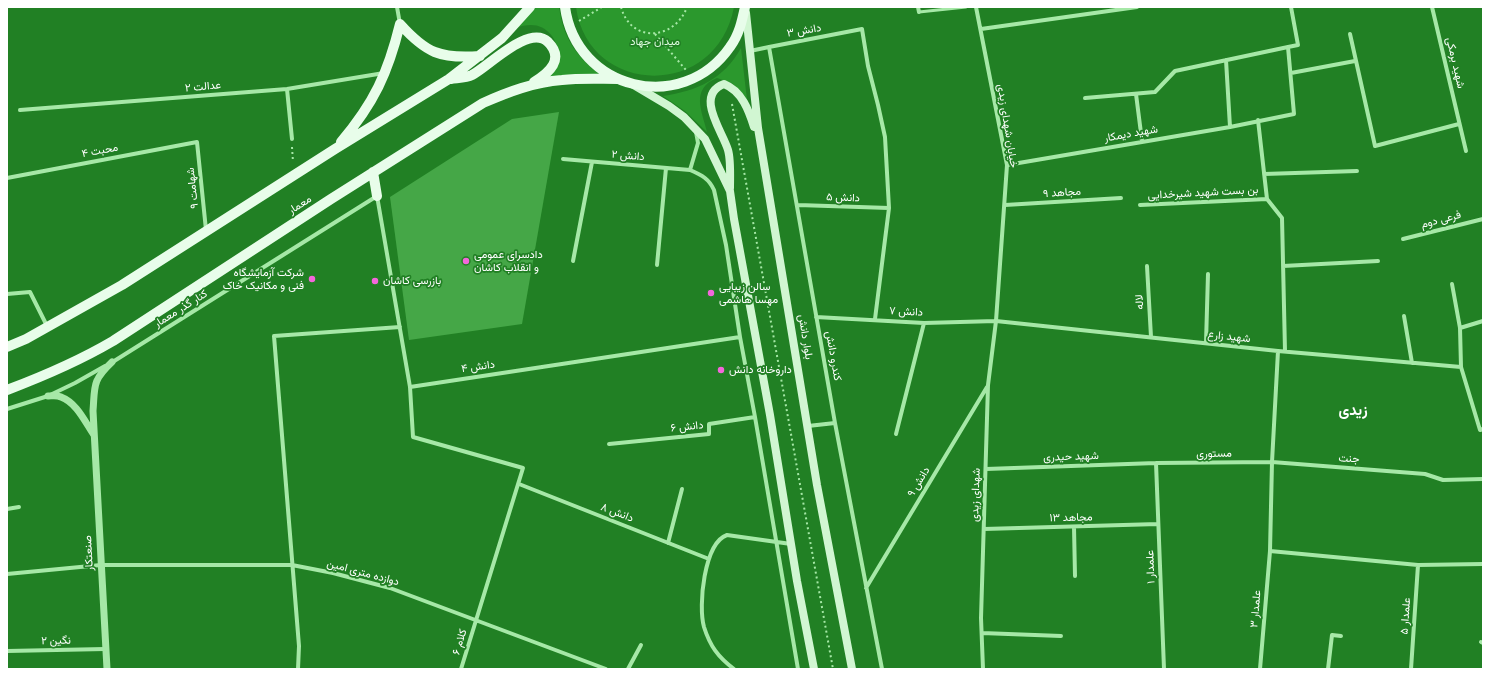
<!DOCTYPE html>
<html>
<head>
<meta charset="utf-8">
<style>
  body { margin:0 }
  #map { position:relative; width:1490px; height:676px; overflow:hidden; background:#218024; font-family:"DM Sans",sans-serif }
  canvas { display:block }
  .frame { position:absolute; inset:0; border:8px solid #fff; pointer-events:none }
</style>
</head>
<body>
<div id="map">
<canvas width="1490" height="676"></canvas>
<div class="frame"></div>
</div>
<script>
const ctx = document.querySelector('canvas').getContext('2d');
ctx.lineJoin = 'round';
function fillPath(path, color) { ctx.fillStyle = color; ctx.fill(path, 'evenodd'); }
function trace(path, color, width, dash) { ctx.strokeStyle = color; ctx.lineWidth = width; ctx.lineCap = dash ? 'butt' : 'round'; ctx.setLineDash(dash || []); ctx.stroke(path); }
function write(font, color, halo, rows, align = 'center') {
  ctx.font = font + ' "DM Sans",Vazirmatn,sans-serif'; ctx.lineWidth = 3.5; ctx.setLineDash([]); ctx.textBaseline = 'middle'; ctx.strokeStyle = halo; ctx.fillStyle = color; for (const [text, x, y, turn = 0] of rows) {
    ctx.save(); ctx.translate(x, y); ctx.rotate((+turn || 0) * Math.PI / 180); ctx.textAlign = isNaN(turn) ? turn : align; if (halo) ctx.strokeText(text, 0, 0); ctx.fillText(text, 0, 0); ctx.restore();
  }
}
const green = new Path2D(`
  M536 7H559C563 37 575 55 599 74L546 78C548 71 557 54 557 48 557 44 554 39 552 36 542 23 530 23 515 28Z
  M576 7H734C716 101 588 96 576 7Z
  M741 48 747 100 732 83 717 78C690 89 702 111 707 132L685 111 663 96C697 91 724 79 741 48Z`);
const building = new Path2D(`
  M559 112 522 324 409 340 390 197 512 119Z`);
const path = new Path2D(`
  M621 7C631 44 675 40 687 7
  M579 21 602 7
  M655 34 686 70
  M732 104 833 669
  M292 147 293 162`);
const service = new Path2D(`
  M919 12 966 7`);
const minor = new Path2D(`
  M397 7 400 24
  M918 7 919 12
  M976 7 1007 165 996 321 988 385 981 618 983 669
  M1432 7 1466 151
  M981 29 1137 7
  M1350 34 1375 146 1459 124
  M769 47 835 423 882 669
  M750 51 769 47 862 29 868 66 878 105 885 137 889 208 875 319
  M1226 60 1230 127
  M1291 73 1355 61
  M287 89 292 139
  M1136 94 1142 141
  M1085 98 1155 92 1175 71 1288 47
  M20 110 287 89 384 73
  M1258 120 1267 199 1282 218 1285 351
  M563 159 690 170C702 175 709 179 714 190L726 245 740 337 755 417 798 669
  M1007 165 1230 127 1294 114 1288 47 1298 45 1291 7
  M690 170 698 143 696 132
  M1264 174 1357 171
  M7 178 197 142 206 230
  M798 205 889 208
  M1005 205 1121 198
  M1140 205 1267 199
  M1403 239 1483 219
  M573 261 592 162
  M657 265 666 168
  M1147 266 1151 337
  M1283 266 1378 261
  M1452 284 1460 328
  M7 294 30 292 47 326
  M1404 316 1412 363
  M816 317 924 323 996 321 1278 351 1461 367
  M1483 321 1460 328 1461 367 1480 430 1483 429
  M1206 343 1208 274
  M111 363 377 196 410 387 413 437 523 468 461 669
  M410 387 740 337
  M7 409 48 396 75 383 105 366
  M808 426 835 423
  M896 434 924 323
  M609 444 709 434V424L755 417
  M1156 463 1164 669
  M986 469 1156 463 1272 462 1425 474 1443 480 1483 479
  M519 484 709 559
  M7 509 19 507
  M1074 527 1075 576
  M984 529 1158 524
  M668 543 682 489
  M1270 551 1418 565 1483 564
  M7 574 101 565H292L333 573 390 588 606 669
  M866 588 987 387
  M982 633 1061 636
  M1481 642 1483 643
  M7 651 105 649
  M298 669 299 646 274 336 400 327
  M628 669 641 645
  M734 669C718 657 710 646 704 627 698 606 704 543 727 535L791 544
  M1260 669 1270 551 1272 462 1278 351
  M1328 669 1332 635 1341 636
  M1411 669 1418 565`);
const tertiary = new Path2D(`
  M48 396C52 396 57 395 61 397 77 403 85 422 94 435
  M107 669 93 411C95 385 92 381 112 362`);
const secondary = new Path2D(`
  M746 13 758 128 817 485 852 669
  M632 84 669 106 684 117 705 139 730 191 734 219 770 415 797 581 814 669
  M730 188C730 177 731 160 728 150 723 132 694 95 724 84 742 91 749 111 754 127`);
const primary = new Path2D(`
  M565 7C576 90 682 116 730 47 739 35 742 21 745 7
  M400 24C426 53 440 59 480 56
  M451 79C457 78 466 78 472 75 489 66 529 24 548 42 565 59 549 73 534 82
  M341 142C374 103 388 73 400 24
  M373 172 377 196
  M7 347 26 339 122 285 335 149 449 79 502 38 530 7
  M7 390C44 376 79 361 113 341L331 199 483 103C508 92 534 82 562 80 581 78 599 79 618 79`);
const markers = [
  [466,261,4,"#f467db"],
  [312,279,4,"#f467db"],
  [375,281,4,"#f467db"],
  [711,293,4,"#f467db"],
  [721,370,4,"#f467db"]
];
const streetNames = [
  ["دانش ۳",804,31,-10],
  ["شهید برمکی",1455,63,77],
  ["عدالت ۲",203,87,-5],
  ["خیابان شهدای زیدی",1007,126,81],
  ["شهید دیمکار",1131,134,-10],
  ["محبت ۴",100,151,-11],
  ["دانش ۲",628,156,5],
  ["شهامت ۹",193,188,-96],
  ["مجاهد ۹",1062,193,-4],
  ["بن بست شهید شیرخدایی",1203,193,-3],
  ["دانش ۵",843,198,2],
  ["معمار",300,205,-33],
  ["فرعی دوم",1441,220,-15],
  ["لاله",1140,302,-93],
  ["کنار گذر معمار",181,309,-32],
  ["دانش ۷",906,312,3],
  ["بلوار دانش",805,337,81],
  ["شهید زارع",1229,337,6],
  ["کندرو دانش",833,356,80],
  ["دانش ۴",478,367,-8],
  ["دانش ۶",687,427,-6],
  ["مستوری",1214,454,-1],
  ["شهید حیدری",1071,457,-2],
  ["جنت",1349,459,4],
  ["دانش ۹",919,482,-59],
  ["شهدای زیدی",976,495,-88],
  ["دانش ۸",617,513,21],
  ["مجاهد ۱۳",1071,518,-1],
  ["صنعتکار",89,553,-93],
  ["علمدار ۱",1151,567,-92],
  ["دوازده متری امین",363,573,15],
  ["علمدار ۳",1256,609,-85],
  ["علمدار ۵",1406,616,-86],
  ["نگین ۲",56,641,-1],
  ["کلام ۶",460,642,-73]
];
const parkNames = [
  ["میدان جهاد",655,42]
];
const poiNames = [
  ["دادسرای عمومی",474,255],
  ["و انقلاب کاشان",474,268],
  ["شرکت آزمایشگاه",304,273,"right"],
  ["فنی و مکانیک خاک",304,286,"right"],
  ["بازرسی کاشان",383,281],
  ["سالن زیبایی",719,287],
  ["مهسا هاشمی",719,300],
  ["داروخانه دانش",729,370]
];
const districtNames = [
  ["زیدی",1353,411]
];
fillPath(green, '#2b982d');
fillPath(building, '#45a747');
trace(path, '#a6e8a7', 2, [2, 3]);
trace(service, '#a6e8a7', 3);
trace(minor, '#a6e8a7', 4);
trace(tertiary, '#a6e8a7', 7);
trace(secondary, '#d1f6d2', 8);
trace(primary, '#e8fdea', 10);
for (const [x, y, r, color] of markers) { const dot = new Path2D(); dot.arc(x, y, r, 0, 2 * Math.PI); ctx.fillStyle = color; ctx.fill(dot); trace(dot, '#218024', 1.5); }
write('11px', '#fff', '#218024', streetNames);
write('11px', '#dffae0', '#218024', parkNames);
write('11px', '#fff', '#218024', poiNames, 'left');
write('bold 15px', '#fff', '#218024', districtNames);
</script>
</body>
</html>
